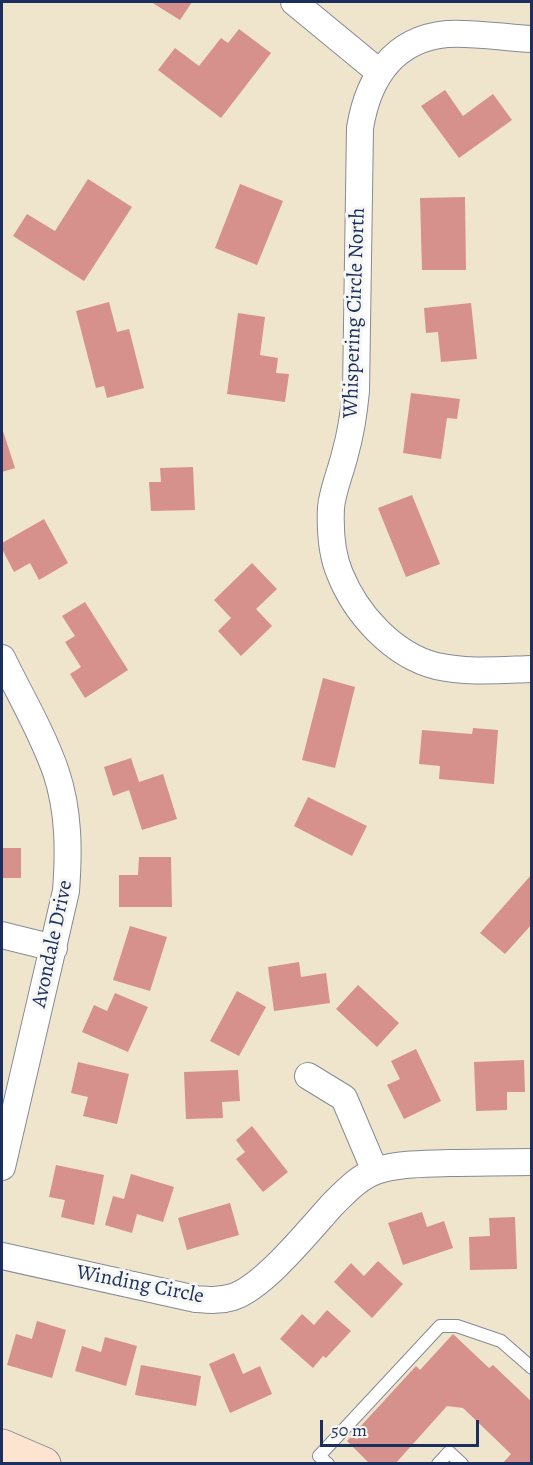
<!DOCTYPE html>
<html>
<head>
<meta charset="utf-8">
<style>
  body { margin:0 }
  #map { position:relative; width:533px; height:1465px; overflow:hidden; background:#efe5cc; font-family:Alegreya,serif }
  canvas { display:block }
  .frame { position:absolute; inset:0; border:3px solid #1b2f5e; pointer-events:none }
  .scale { position:absolute; left:320px; top:1420px; width:159px; height:27px; box-sizing:border-box; border:3px solid #1b2f5e; border-top:0; padding-left:8px; font-size:18px; line-height:21px; white-space:nowrap; color:#1b2f5e; -webkit-text-stroke:4px #f6f6f2; paint-order:stroke }
</style>
</head>
<body>
<div id="map">
<canvas width="533" height="1465"></canvas>
<div class="frame"></div>
<div class="scale">50 m</div>
</div>
<script>
const ctx = document.querySelector('canvas').getContext('2d');
ctx.lineJoin = 'round';
function fillPath(path, color) { ctx.fillStyle = color; ctx.fill(path, 'evenodd'); }
function trace(path, color, width, dash) { ctx.strokeStyle = color; ctx.lineWidth = width; ctx.lineCap = dash ? 'butt' : 'round'; ctx.setLineDash(dash || []); ctx.stroke(path); }
function write(font, color, halo, rows, align = 'center') {
  ctx.font = font + ' Alegreya,serif'; ctx.lineWidth = 6; ctx.setLineDash([]); ctx.textBaseline = 'middle'; ctx.strokeStyle = halo; ctx.fillStyle = color; for (const [text, x, y, turn = 0] of rows) {
    ctx.save(); ctx.translate(x, y); ctx.rotate((+turn || 0) * Math.PI / 180); ctx.textAlign = isNaN(turn) ? turn : align; if (halo) ctx.strokeText(text, 0, 0); ctx.fillText(text, 0, 0); ctx.restore();
  }
}
const building = new Path2D(`
  M151 2H192L180 20Z
  M239 29 271 53 221 118 158 70 175 48 199 66 221 38 228 43Z
  M445 90 463 116 493 94 512 120 459 158 421 106Z
  M88 179 132 207 84 281 13 236 27 214 55 231Z
  M240 184 283 201 257 265 215 248Z
  M465 197 466 270H422L420 198Z
  M109 302 117 332 129 329 144 388 107 398 104 386 96 388 76 311Z
  M471 303 477 359 441 362 438 332 426 333 424 308Z
  M238 313 265 317 260 355 278 358 276 373 289 374 285 402 227 394Z
  M411 393 460 399 457 419 447 418 441 459 403 453Z
  M2 428 15 468 2 472Z
  M193 467 195 510 151 511 149 482H161L160 468Z
  M412 495 440 564 406 577 378 508Z
  M44 519 68 563 39 580 30 563 14 572 2 549V543Z
  M252 563 277 589 256 609 272 626 241 656 218 631 231 618 214 600Z
  M85 602 128 670 85 698 70 674 81 667 65 642 75 636 62 616Z
  M323 678 355 687 335 768 302 760Z
  M473 728 498 730 494 784 439 779 440 766 419 764 422 730 472 734Z
  M131 758 139 782 163 774 177 819 142 830 129 790 113 796 104 767Z
  M308 797 367 826 352 856 294 826Z
  M2 848H21V878H2Z
  M139 857H171L172 907H119V875H138Z
  M532 874V924L505 954 480 933Z
  M130 926 167 937 150 991 113 980Z
  M299 962 301 977 326 973 330 1003 274 1011 268 967Z
  M358 985 399 1023 377 1047 336 1009Z
  M237 991 266 1007 239 1056 210 1041Z
  M115 993 148 1007 128 1052 82 1032 94 1005 107 1011Z
  M416 1049 441 1101 404 1119 387 1085 400 1079 391 1061Z
  M524 1060 525 1092H507V1110L476 1111 474 1062Z
  M78 1062 129 1074 117 1124 83 1116 88 1097 71 1093Z
  M238 1070 240 1101 222 1102 223 1118 186 1119 184 1072Z
  M252 1126 288 1172 263 1192 236 1159 245 1152 236 1140Z
  M56 1165 104 1175 94 1225 61 1217 65 1200 49 1197Z
  M131 1174 174 1187 163 1222 137 1214 132 1233 105 1225 113 1196 124 1199Z
  M230 1203 239 1235 187 1250 178 1218Z
  M422 1212 427 1227 444 1221 453 1248 403 1265 388 1223Z
  M515 1217 517 1269 470 1270 469 1237 490 1236 489 1218Z
  M378 1261 403 1284 372 1318 334 1282 351 1263 364 1276Z
  M327 1310 351 1331 326 1358 323 1356 313 1368 280 1339 302 1314 314 1325Z
  M37 1321 66 1330 52 1378 7 1365 16 1334 32 1339Z
  M453 1334 489 1368 493 1365 532 1402V1464H502L511 1454 463 1408 447 1406 395 1464H370L347 1441 416 1366 420 1370Z
  M105 1337 137 1346 126 1386 75 1371 82 1346 101 1352Z
  M234 1353 243 1374 260 1366 272 1394 230 1413 209 1364Z
  M141 1365 201 1376 196 1406 135 1395Z`);
const lane = new Path2D(`
  M328 1464 319 1456 440 1326H457L501 1341 532 1368
  M438 1464 449 1452 462 1464`);
const street = new Path2D(`
  M294 2 379 72
  M532 39C507 38 471 32 447 34 393 39 368 79 360 128L356 391C354 412 351 433 345 454 341 471 333 489 331 507 330 529 331 553 340 574 356 614 393 655 436 666 467 673 500 670 532 669
  M2 658C20 695 42 732 56 772 69 811 69 851 66 891L2 1167
  M2 935 54 948
  M308 1076 344 1098 375 1171
  M2 1256 196 1299C209 1300 220 1301 233 1297 265 1286 309 1230 333 1204 346 1191 359 1177 376 1171 399 1163 425 1164 449 1163 476 1163 504 1162 532 1162`);
const secondary = new Path2D(`
  M2 1446 44 1464`);
const streetNames = [
  ["Whispering Circle North",355,313,-88],
  ["Avondale Drive",53,944,-78],
  ["Winding Circle",140,1285,11]
];
fillPath(building, '#d6918d');
trace(lane, '#858a95', 14);
trace(street, '#858a95', 28);
trace(secondary, '#858a95', 35);
trace(lane, '#fff', 12);
trace(street, '#fff', 26);
trace(secondary, '#fde4d1', 33);
write('21px', '#1b2f5e', '#f6f6f2', streetNames);
</script>
</body>
</html>
